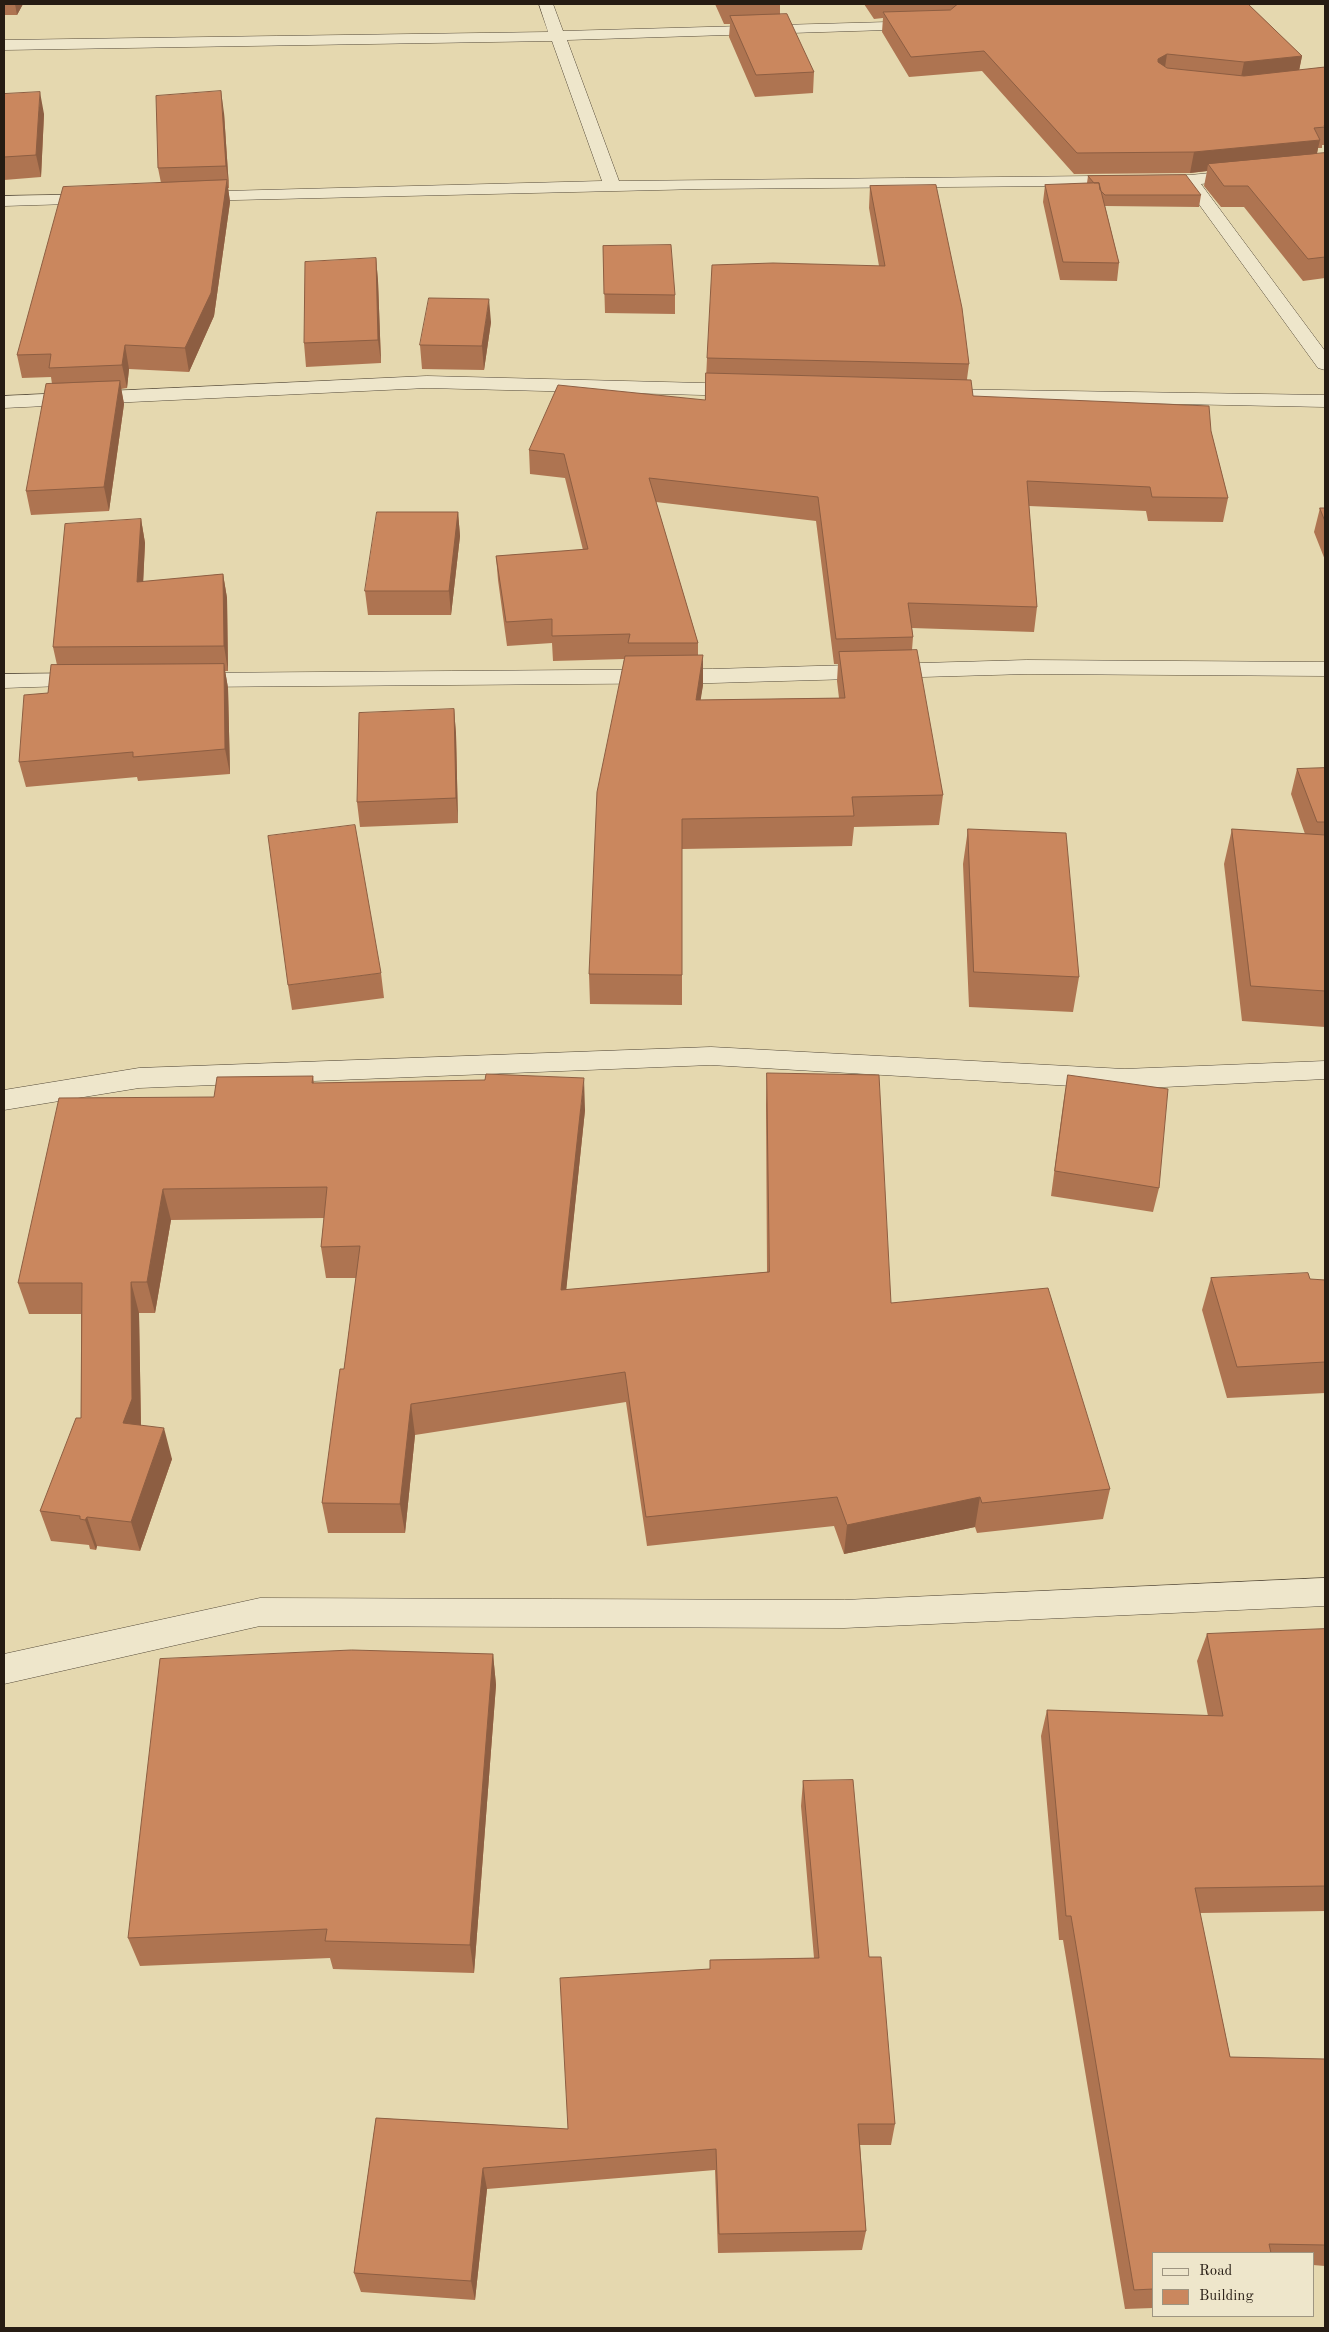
<!DOCTYPE html>
<html>
<head>
<meta charset="utf-8">
<style>
  body { margin:0 }
  #map { position:relative; width:1329px; height:2332px; overflow:hidden; background:#e5d8af; font-family:"Old Standard TT",serif }
  canvas { display:block }
  .frame { position:absolute; inset:0; border:5px solid #261c13; pointer-events:none }
  .legend { position:absolute; left:1152px; top:2252px; width:162px; height:65px; box-sizing:border-box; background:#eee6cb; border:1px solid #9e9581; margin:0; padding:6px 9px; list-style:none; font-size:15px; color:#261c13 }
  .legend li { display:flex; align-items:center; gap:10px; height:25px }
  .legend b { width:25px; border:1px solid #9e9581 }
</style>
</head>
<body>
<div id="map">
<canvas width="1329" height="2332"></canvas>
<div class="frame"></div>
<ul class="legend">
<li><b style="height:6px;background:#eee6cb"></b>Road</li>
<li><b style="height:14px;background:#ca875e"></b>Building</li>
</ul>
</div>
<script>
const ctx = document.querySelector('canvas').getContext('2d');
ctx.lineJoin = 'round';
function trace(path, color, width, dash) { ctx.strokeStyle = color; ctx.lineWidth = width; ctx.lineCap = dash ? 'butt' : 'round'; ctx.setLineDash(dash || []); ctx.stroke(path); }
function fillPath(path, color) { ctx.fillStyle = color; ctx.fill(path, 'evenodd'); }
const street = new Path2D(`
  M539 4H553L563 31 924 21 927 24 919 29 567 40 619 181 1190 175 1242 170 1248 171 1250 175 1248 179 1201 184 1325 351V370L1318 368 1185 185 701 189 193 201 187 200 185 196 187 192 602 181 552 41 4 50V40L548 32Z
  M97 194 103 195 105 199 103 203 4 206V196Z
  M427 376 742 384 749 386 752 390 749 394 742 396 427 388 4 408V396Z
  M935 389 1325 395V407L928 399 925 395 928 391Z
  M1027 660 1325 662V676L1027 674 712 683 190 687 182 685 179 680 182 675 190 673 712 669Z
  M87 673 95 675 98 680 95 685 4 688V674Z
  M711 1047 1124 1069 1325 1061V1079L1124 1089 711 1065 139 1088 4 1110V1090L139 1068Z
  M1325 1578V1606L844 1628 260 1626 4 1684V1654L260 1598 844 1600Z`);
const wall = new Path2D(`
  M4 4H23L17 15H4Z
  M715 4H780V14L814 72 813 93 755 97 729 37 730 24H724Z
  M864 4H1248L1302 56 1299 70 1325 67V145H1322V148H1318L1317 154 1325 153V278L1303 281 1244 207H1221L1204 186 1207 171 1190 173 1074 174 982 71 909 77 882 32 883 18 874 19Z
  M4 94 44 114 41 177 4 180Z
  M224 113 229 188H228L230 202 214 316 189 372 129 369 127 388 121 389 124 404 109 511 31 515 26 491 52 384 51 377 22 378 17 355 161 183 158 168Z
  M1088 176 1201 195 1199 207 1105 206 1119 263 1117 281 1060 280 1043 202 1045 185 1087 183Z
  M870 186 969 364 967 379 973 396 1211 431 1228 498 1223 522 1148 521 1146 511 1029 506 1037 607 1034 632 912 628 913 637 912 650 943 795 939 825 854 827 852 846 682 849V1005L590 1004 589 974 624 659 553 661 552 643 507 646 498 580 496 556 583 550 565 478 530 474 529 450 705 400 707 358 879 266 869 208ZM656 502 816 521 834 664H838L837 681 839 698 700 700 703 685 698 655V643Z
  M603 246 675 295V314L605 313Z
  M376 258 378 281 381 363 306 367 304 343Z
  M491 322 484 370 422 369 420 345Z
  M1320 508H1325V560L1314 532Z
  M458 512 460 536 451 615H368L365 591Z
  M141 519 145 543 143 582 223 574 227 598 228 671H225L228 688 230 774 138 781 137 777 26 787 19 762 48 693 57 665 53 647Z
  M454 709 456 734 458 823 360 827 357 802Z
  M1325 768V1027L1242 1021 1224 864 1232 829 1305 834 1291 794 1297 769Z
  M968 829 1079 977 1073 1012 969 1007 963 864Z
  M381 973 384 998 292 1010 288 985Z
  M767 1073 891 1303 1110 1489 1103 1519 977 1533 975 1527 844 1554 834 1526 647 1546 626 1402 415 1435 405 1533H328L322 1503 344 1369 356 1278H326L321 1247 324 1218 171 1220 155 1313H139L141 1426 172 1459 140 1551 97 1546 96 1550 90 1549 89 1545 51 1541 40 1511 81 1418V1314H29L18 1283 214 1097 313 1076 314 1083 585 1110 566 1290 767 1272 766 1105Z
  M1068 1075 1159 1188 1153 1212 1051 1196 1064 1099Z
  M1211 1278 1325 1280V1393L1227 1398 1202 1310Z
  M1325 1629V1911L1200 1913 1230 2057 1325 2059V2266L1313 2265V2253H1153V2308L1125 2309 1063 1940H1059L1041 1736 1047 1710 1208 1716 1197 1661 1207 1634Z
  M493 1654 496 1685 474 1973 333 1969 330 1958 140 1966 128 1938Z
  M803 1781 869 1957 895 2124 891 2145H860L866 2231 862 2250 718 2253 715 2170 487 2189 475 2300 361 2292 354 2273 376 2118 568 2129 710 1969V1960L814 1958 801 1806Z`);
const shadedWall = new Path2D(`
  M15 4H23L17 15Z
  M1167 54 1164 74 1155 79 1158 59Z
  M1302 56 1298 76 1240 82 1244 62Z
  M221 91 224 113 229 188 226 166Z
  M40 92 44 114 41 177 36 155Z
  M1320 140 1315 161 1208 164 1207 171 1190 173 1194 152Z
  M227 180 230 202 214 316 189 372 185 348Z
  M376 258 378 281 381 363 378 340Z
  M489 299 491 322 484 370 482 346Z
  M125 345 129 369 127 388 122 365Z
  M120 381 124 404 109 511 104 487Z
  M458 512 460 536 451 615 449 591Z
  M141 519 145 543 142 607 137 582Z
  M223 574 227 598 228 671 224 646Z
  M703 655V685L696 730V700Z
  M224 664 228 688 230 774 225 749Z
  M454 709 456 734 458 823 456 798Z
  M584 1078 585 1110 563 1321 561 1290Z
  M163 1189 171 1220 155 1313 147 1282Z
  M131 1282 139 1313 141 1429 123 1423Z
  M411 1404 415 1435 405 1533 400 1504Z
  M164 1428 172 1459 140 1551 131 1522Z
  M980 1497 975 1527 844 1554 847 1525Z
  M87 1517 97 1546 96 1550 85 1520Z
  M493 1654 496 1685 474 1973 470 1945Z
  M483 2168 487 2189 475 2300 471 2281Z`);
const building = new Path2D(`
  M958 4H1248L1302 56 1244 62 1167 54 1158 59V62L1167 68 1244 76 1325 67V125H1324L1325 127 1314 128 1320 140 1194 152 1077 153 984 51 911 57 883 12 950 10Z
  M787 14 814 72 756 75 730 16Z
  M221 91 226 166 158 168 156 96Z
  M40 92 36 155 4 157V94Z
  M1325 153V257L1308 259 1248 186H1224L1208 164Z
  M1186 175 1201 195H1105L1100 190 1099 183H1094L1088 176Z
  M227 180 211 293 185 348 125 345 122 365 49 368 51 354 17 355 63 187Z
  M1099 183 1119 263 1063 262 1045 185Z
  M936 185 962 308 969 364 707 358 712 265 773 263 885 266 870 186Z
  M671 245 675 295 604 294 603 246Z
  M376 258 378 340 304 343 305 262Z
  M429 298 489 299 482 346 420 345Z
  M706 373 971 380 973 396 1209 406 1211 431 1228 498 1152 497 1150 487 1027 481 1037 607 908 603 913 637 836 639 818 497 649 478 698 643H628L630 634 552 636V619L506 622 496 556 588 549 564 454 529 450 558 385 705 400Z
  M120 381 104 487 26 491 46 384Z
  M1320 508H1325V521Z
  M377 512H458L449 591H365Z
  M141 519 137 582 223 574 224 646 53 647 65 524Z
  M917 650 943 795 852 797 854 816 682 819V975L589 974 597 792 625 656 703 655 696 700 845 698 839 652Z
  M224 664 225 749 133 757V752L19 762 24 695 48 693 51 665Z
  M454 709 456 798 357 802 359 713Z
  M1325 768V822H1317L1297 769Z
  M355 825 381 973 288 985 268 836Z
  M968 829 1066 833 1079 977 974 972Z
  M1232 829 1325 835V991L1251 986Z
  M767 1073 879 1075 891 1303 1048 1288 1110 1489 982 1503 980 1497 847 1525 837 1497 646 1517 625 1372 411 1404 400 1504 322 1503 340 1369H344L360 1246 321 1247 327 1187 163 1189 147 1282H131L132 1399 123 1423 164 1428 131 1522 87 1517 85 1520 80 1519V1516L40 1511 76 1418H81L82 1283H18L59 1098 214 1097 217 1077 313 1076 312 1083 485 1080 486 1074 584 1078 561 1290 769 1272Z
  M1068 1075 1168 1089 1159 1188 1055 1171Z
  M1308 1273 1310 1279 1325 1280V1362L1237 1367 1211 1278Z
  M1325 1629V1886L1195 1888 1230 2057 1325 2059V2245L1269 2244 1271 2253H1153V2289L1134 2290 1071 1916H1066L1047 1710 1223 1716 1207 1634Z
  M352 1650 493 1654 470 1945 325 1941 327 1929 128 1938 160 1659Z
  M853 1780 869 1957H881L895 2124H858L866 2231 719 2234 716 2149 483 2168 471 2281 354 2273 376 2118 568 2129 560 1978 710 1969V1960L819 1958 803 1781Z`);
trace(street, '#564b3a', 1);
fillPath(street, '#eee6cb');
fillPath(wall, '#ae7451');
fillPath(shadedWall, '#8d5e42');
fillPath(building, '#ca875e');
trace(building, '#8d5e42', 1);
</script>
</body>
</html>
